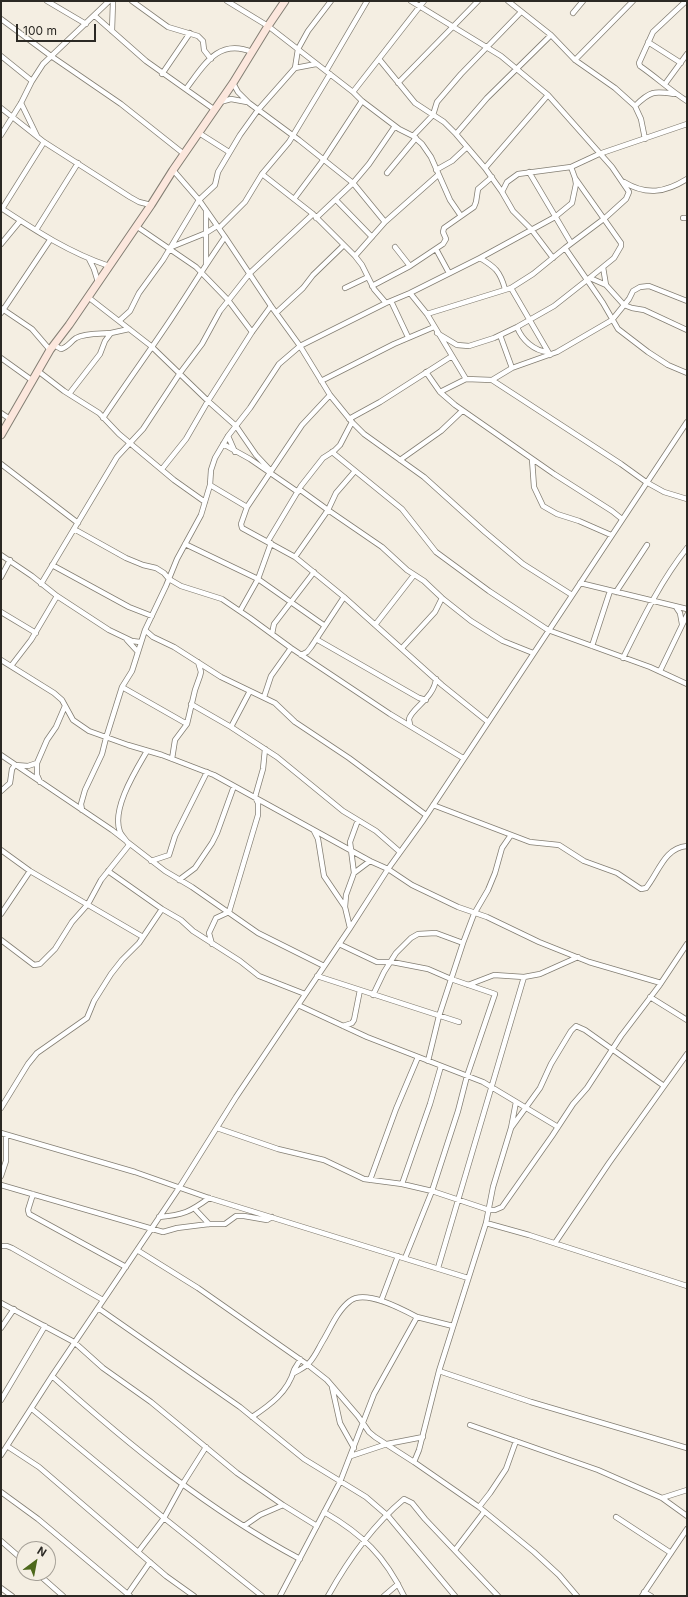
<!DOCTYPE html>
<html>
<head>
<meta charset="utf-8">
<style>
  body { margin:0 }
  #map { position:relative; width:688px; height:1597px; overflow:hidden; background:#f4eee2; font-family:Inter,sans-serif }
  canvas { display:block }
  .frame { position:absolute; inset:0; border:2px solid #2b2924; pointer-events:none }
  .north { position:absolute; left:16px; top:1541px; width:40px; height:40px; box-sizing:border-box; background:#f4eee2; border:1px solid #a49f96; border-radius:50%; rotate:32deg; font-size:11px; font-weight:700; line-height:16px; text-align:center; color:#2b2924 }
  .north::after { content:''; display:block; margin:auto; width:14px; height:18px; background:#4d681b; clip-path:polygon(50% 0,100% 100%,50% 72%,0 100%) }
  .scale { position:absolute; left:16px; top:24px; width:80px; height:18px; box-sizing:border-box; border:2px solid #2b2924; border-top:0; padding-left:5px; font-size:12px; line-height:14px; white-space:nowrap; color:#2b2924; -webkit-text-stroke:3px #f4eee2; paint-order:stroke }
</style>
</head>
<body>
<div id="map">
<canvas width="688" height="1597"></canvas>
<div class="frame"></div>
<div class="north">N</div>
<div class="scale">100 m</div>
</div>
<script>
const ctx = document.querySelector('canvas').getContext('2d');
ctx.lineJoin = 'round';
function trace(path, color, width, dash) { ctx.strokeStyle = color; ctx.lineWidth = width; ctx.lineCap = dash ? 'butt' : 'round'; ctx.setLineDash(dash || []); ctx.stroke(path); }
const street = new Path2D(`
  M47 1 86 24
  M132 1 168 27 198 36 203 41 204 50 211 59
  M227 1 268 26 353 92 362 101 399 129 413 136 422 144 431 157 450 200 461 216
  M411 1 501 56 548 95 612 167 629 192 626 199 605 218 565 248 533 274 511 288 427 314
  M508 1 551 35 575 60 615 88 635 106 641 119 645 139
  M686 1 653 32 639 63 640 66C656 77 671 91 687 101
  M573 13 583 1
  M95 16 146 61 215 110
  M1 19 51 56 121 104 184 154
  M112 31 113 1
  M648 42 681 63
  M1 56 32 81
  M379 59 415 103 444 122 456 134 485 168 502 192 513 211 531 229 553 258
  M575 60 633 1
  M295 68 316 64
  M326 71 367 1
  M162 74 190 33
  M330 74 289 142 262 174 313 214 355 256 362 265 374 289 386 303
  M233 83 238 92 249 103 299 140 353 183 385 222
  M398 83 478 1
  M665 84 687 54
  M186 89C204 65 218 38 252 52
  M353 92 424 1
  M220 102 231 99 247 102
  M21 103 37 136
  M635 106C650 91 654 91 674 94
  M1 108 44 142 130 197 139 202 151 205
  M199 133 229 152
  M456 134 487 98 551 35
  M1 135 21 103 32 81 43 64 109 1
  M413 136 433 115 437 102 461 74 521 12
  M485 168 548 95
  M173 170 199 200 225 237 271 306 300 346 330 395 352 422 364 434 424 477 485 532 523 564 572 595
  M436 170 452 161 467 147
  M529 172 571 243
  M387 173 416 138
  M624 182C647 196 666 192 687 179
  M502 192 507 182 518 174 571 167 599 154 687 124
  M294 199 324 159 362 101
  M336 200 372 237
  M1 208C36 231 70 253 109 266
  M2 209 44 142
  M316 218 353 183 369 164 395 126
  M683 218H687
  M136 226 196 267 228 300 252 332
  M219 228 245 202 262 174
  M36 230 78 163
  M1 244 20 221
  M395 247 410 266
  M169 248 206 233 217 226
  M565 248 603 303 618 329 648 352 668 365 687 373
  M436 249 449 273
  M355 256 385 222 438 175
  M480 258C495 267 500 271 505 289
  M89 259 94 269 98 282
  M206 264V210
  M603 267 606 285
  M590 278 606 285 624 305 632 308 644 310 687 330
  M372 286 410 266 443 244 446 239 443 232 444 228 474 207 476 202 478 189 492 177
  M345 288 368 277
  M511 288 550 355
  M410 293 427 314 466 379
  M88 297 151 346 208 401 236 426 256 455 271 471
  M391 301 408 337
  M1 308 32 329 50 350
  M1 313 50 240
  M276 313 303 288 313 275 344 245
  M119 321 130 311 139 293 163 260 199 200 215 185 218 172 240 135 258 110 295 68 298 49 308 31 331 1
  M517 327C522 340 534 351 548 352
  M437 333 457 345 469 346 494 338 517 327 554 306 587 280 614 258 621 246V243L575 178 571 167
  M500 335 512 368
  M54 345 61 349C68 347 70 342 76 338 85 333 100 334 111 333
  M1 358 33 381
  M38 371 64 391 99 413 119 434 174 480 205 502
  M426 372 440 392 455 405 554 474 612 511 622 519
  M492 380 621 464 646 482 664 492 687 499
  M321 381 394 344 434 327
  M440 392 466 379 492 380 512 368 557 352 612 320 629 299 633 291 640 287 649 286 687 301
  M69 394 100 354 105 341 111 333 129 329
  M1 413 10 419
  M103 418C125 385 149 352 171 319 189 292 206 264 225 237
  M349 419 380 402 452 356
  M228 436 235 452
  M223 444 250 459 298 492
  M332 452 402 509 436 552 489 591 548 630 650 667 687 684
  M532 459 534 487 543 506 557 514 579 521 611 535
  M400 460 441 431 462 411
  M1 464 78 523
  M162 469 186 439 208 401 252 332 271 306
  M210 485 247 507 241 524 242 528 295 557 344 597 442 685 488 722
  M299 489 328 510 382 547 407 570 424 581 442 598 471 621 503 641 533 653
  M247 507 302 425 330 395
  M74 529 126 558 143 565 156 568 164 573 169 579 181 586 222 599 250 618 291 648 390 714 463 758
  M268 541 301 486 323 458 334 451 340 445 352 422
  M185 544 258 579 325 626
  M1 555 32 576 57 596 109 630 132 641 140 642
  M295 557 328 510 336 493 355 471
  M52 565 129 607 152 616
  M1 577 10 560
  M580 583 687 609
  M41 584 117 457 143 429 180 373 202 344 220 311 250 273 313 214
  M616 592 647 545
  M676 607 680 613 682 624
  M240 611 258 579 271 543
  M1 612 36 633
  M375 625 414 575
  M145 630 153 637 174 647 221 677 275 703 295 722 349 758 426 815
  M272 634 274 624 314 572
  M316 639 419 698 426 700
  M127 640 138 652
  M592 646 610 591
  M402 648 435 612 442 598
  M301 655 307 652 311 647 344 597
  M623 658C642 620 660 582 687 548
  M1 660 54 693 62 700 73 720 89 731 128 745 162 755 214 775 370 861 388 869 412 885 458 907 487 917 539 942 589 962 661 983
  M11 666 31 640 57 596
  M660 671 687 615
  M122 687 187 724
  M250 691 231 727 277 757 343 811 376 831 400 852
  M264 697 271 676 291 648
  M191 704 231 727
  M410 725C410 723 409 721 409 719 412 708 434 698 436 679
  M1 755 112 830 165 871 192 887 258 933 324 966
  M172 759 175 740 187 724 195 690 200 676 201 672 198 662
  M40 782 37 775V763L47 740 56 727 65 706
  M1 791 10 783 12 769 15 765 28 766 37 763
  M433 805 530 842 559 845 584 861 617 873 641 889 646 888C659 872 664 848 687 846
  M82 810 81 804 85 790 102 754 106 738 122 687 132 671 145 630 166 586 177 559 201 515 210 485 211 470 215 458 228 436 250 408 279 364 300 346 386 303 410 293 480 258 555 217 572 203 576 184 575 178
  M314 831 318 839 324 876 345 907
  M1 850 30 871 143 937
  M151 861 169 855 175 836 207 772
  M108 871 162 909 181 920 193 931 240 961 259 976 305 994
  M354 873 370 861
  M179 880 195 868 212 843 217 833 234 786
  M1 914 30 871
  M350 928 345 907 346 895 354 873 350 842 358 820
  M1 940 34 965 40 964 55 949 72 922 88 904 101 880 129 845C127 841 122 836 120 832 111 809 136 770 147 751
  M212 944 209 933 216 918 229 912 258 815V803L255 797 263 769 265 749
  M339 944 377 962H392L428 969 451 979 495 994 467 1076 458 1111 432 1191 405 1258
  M317 976 459 1022
  M468 985 494 975 524 977 540 974 578 957
  M373 995 384 972 396 953 411 938 418 934 436 933 463 943
  M650 997 687 1020
  M298 1005 367 1037 483 1082 558 1127
  M343 1026 352 1023 354 1020 360 990
  M428 1061 439 1016 463 943 474 914 488 890 495 873 502 848 511 835
  M1 1108 28 1064 37 1053 87 1018 94 1001 111 974 122 960 139 943 162 909
  M217 1128 278 1149 324 1160 364 1179 402 1184 432 1191 489 1210H495L502 1207 552 1136 573 1104 587 1088 621 1036 659 986 687 944
  M511 1128 540 1088 551 1064 571 1031 576 1026 585 1030 664 1086
  M1 1133 135 1172 209 1198 468 1278
  M1 1176 6 1161V1135
  M370 1180 396 1109 418 1057
  M402 1184 430 1104 441 1066
  M1 1185 163 1232 177 1228 209 1224H225L236 1216H244L267 1220 272 1217
  M33 1194 28 1210 29 1214 126 1267
  M194 1208 209 1224
  M159 1217C183 1215 190 1212 209 1198
  M486 1223 493 1187 511 1128 516 1102
  M555 1243 609 1163 687 1054
  M1 1246H7L12 1248 103 1300
  M137 1250 198 1288 308 1365 327 1380 358 1416 369 1432 375 1437 414 1462 479 1507 534 1552 559 1575 577 1596
  M438 1268 524 977
  M381 1301 398 1256
  M1 1303 74 1342 103 1368 151 1402 237 1473 283 1505 317 1526
  M98 1308 240 1407 304 1459 366 1497 388 1516 455 1596
  M1 1328 14 1309
  M439 1371 531 1402 687 1448
  M294 1373C299 1370 306 1367 309 1363 315 1357 319 1347 324 1339 331 1327 338 1310 350 1301 365 1289 402 1309 417 1317
  M52 1376C129 1445 208 1510 300 1559
  M332 1387 340 1423 354 1448
  M1 1400 45 1326
  M32 1409 164 1518 262 1596
  M252 1417C270 1405 288 1392 294 1370 296 1366 299 1363 300 1359
  M470 1425 598 1470 662 1498 687 1516
  M7 1446 39 1467 166 1576 194 1596
  M1 1455 52 1376 179 1188 236 1097 350 928 388 869 422 822 687 422
  M351 1456 387 1444 423 1437
  M414 1462 419 1450 439 1371 486 1223 529 1235 687 1286
  M1 1492 38 1519 130 1596
  M662 1498 687 1490
  M479 1507 490 1493 506 1469 516 1441
  M324 1512C362 1534 385 1556 404 1596
  M616 1517 671 1553
  M244 1526 260 1515 283 1505
  M1 1541 24 1561
  M455 1550 484 1512
  M138 1552 164 1518 182 1485 206 1447
  M37 1573 63 1596
  M1 1588 12 1596
  M644 1592 651 1596
  M127 1595 150 1562
  M280 1596 340 1482 374 1394 417 1317 453 1326
  M328 1596C348 1560 372 1526 404 1499L412 1503 425 1519 498 1596
  M384 1596 398 1584
  M642 1596 687 1529`);
const secondary = new Path2D(`
  M1 435 50 350 69 325 151 205 173 170 233 83 268 26 285 1`);
trace(street, '#837e73', 6);
trace(secondary, '#837e73', 9);
trace(street, '#fff', 4.5);
trace(secondary, '#fce7dd', 7);
</script>
</body>
</html>
